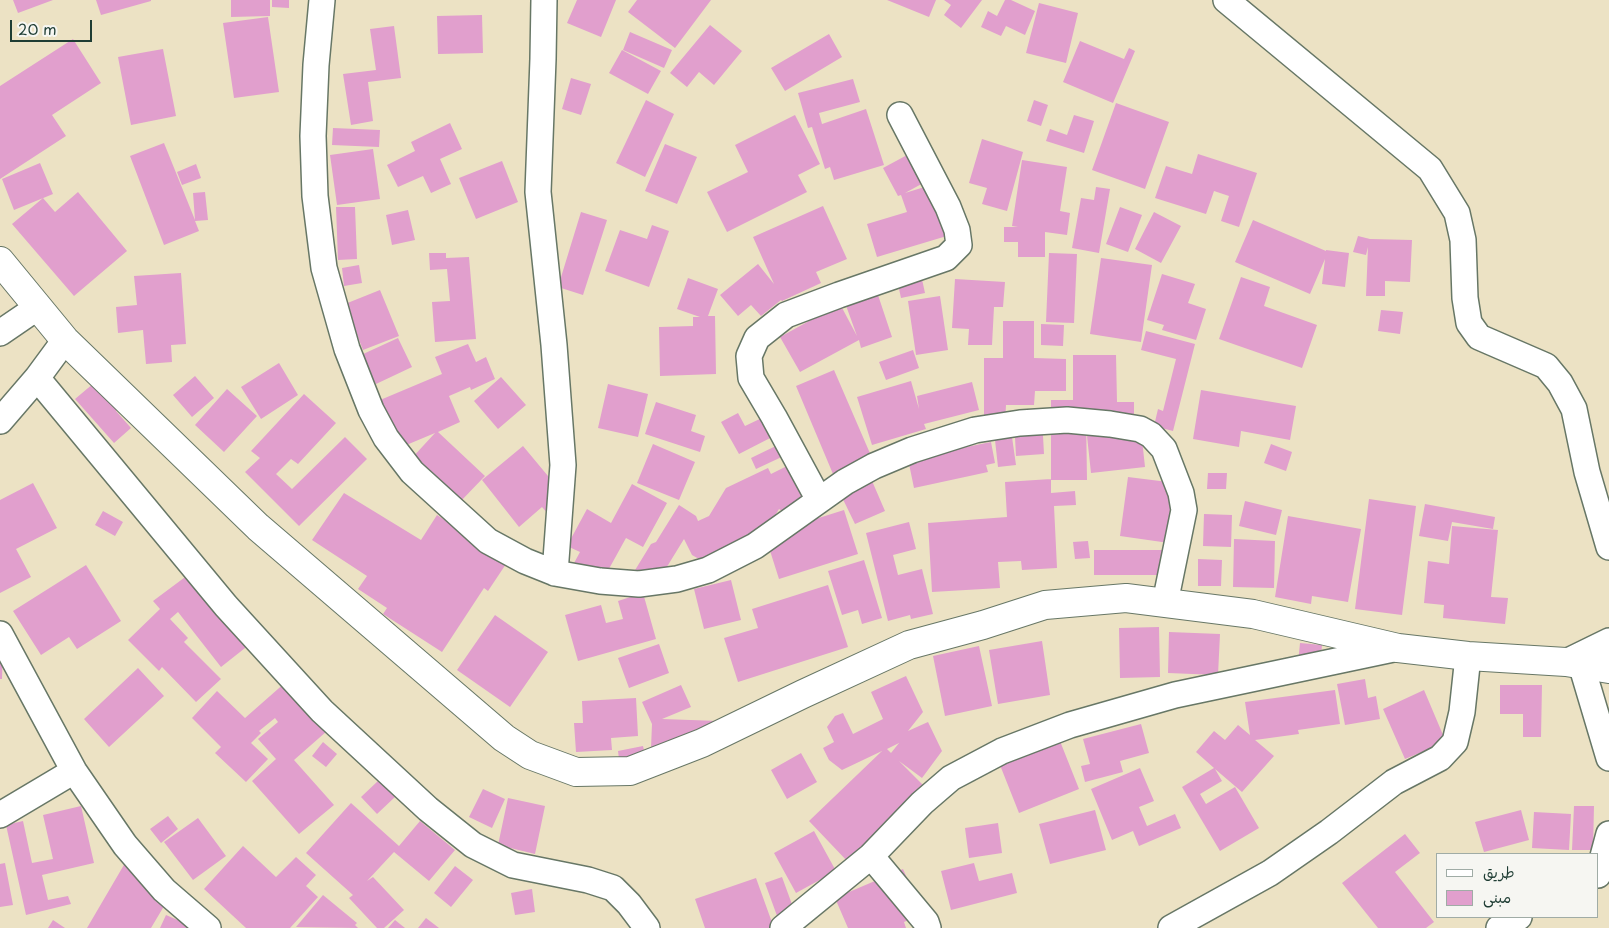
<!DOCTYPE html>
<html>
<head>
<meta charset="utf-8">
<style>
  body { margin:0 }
  #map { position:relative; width:1609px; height:928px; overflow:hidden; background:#ece2c4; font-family:"Playpen Sans","Playpen Sans Arabic",sans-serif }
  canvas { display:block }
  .legend { position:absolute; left:1436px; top:853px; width:162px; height:65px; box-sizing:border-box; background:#f6f6f2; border:1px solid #a0aca6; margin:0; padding:6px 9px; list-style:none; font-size:15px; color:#1f3d34 }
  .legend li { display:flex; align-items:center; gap:10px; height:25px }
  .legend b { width:25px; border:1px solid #a0aca6 }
  .scale { position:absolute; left:10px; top:20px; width:82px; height:22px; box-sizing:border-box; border:2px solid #1f3d34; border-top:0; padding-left:6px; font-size:15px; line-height:18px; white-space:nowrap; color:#1f3d34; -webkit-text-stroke:4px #f6f6f2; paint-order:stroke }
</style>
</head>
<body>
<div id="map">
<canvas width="1609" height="928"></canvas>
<ul class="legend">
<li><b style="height:6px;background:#fff"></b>طريق</li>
<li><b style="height:14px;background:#e19fcd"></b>مبنى</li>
</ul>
<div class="scale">20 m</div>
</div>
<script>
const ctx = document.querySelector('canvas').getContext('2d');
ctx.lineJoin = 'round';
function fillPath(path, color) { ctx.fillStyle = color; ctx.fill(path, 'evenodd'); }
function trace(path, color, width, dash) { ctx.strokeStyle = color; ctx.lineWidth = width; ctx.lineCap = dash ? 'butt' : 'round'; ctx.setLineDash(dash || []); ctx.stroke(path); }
const building = new Path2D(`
  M13 0H53L18 13Z
  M96 0H151V1L101 15Z
  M231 0H270V16L231 17Z
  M272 0H289V8L272 7Z
  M577 0H616L601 37 567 23Z
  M637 0H711L675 48 628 12Z
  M887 0H936L929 17Z
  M944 0H982L961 28 944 15 951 5Z
  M1005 0H1011L1035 11 1025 35 1006 26 1001 36 981 27 988 11 997 16Z
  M1039 3 1078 13 1066 63 1026 53Z
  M482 15 483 53 438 54 437 16Z
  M268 17 279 92 234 98 223 23Z
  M710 25 742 51 714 85 699 72 687 87 670 73Z
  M394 26 401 78 368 82 373 121 351 125 343 74 376 70 370 29Z
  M630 32 672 50 664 68 623 50Z
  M829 34 842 57 785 91 771 68Z
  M73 39 101 83 52 115 66 136 0 179V86Z
  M1080 41 1124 59 1129 48 1135 51 1113 103 1063 82Z
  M163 49 176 116 131 125 118 57Z
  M622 50 661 71 648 94 609 73Z
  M571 78 591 84 581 115 562 109Z
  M853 79 860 102 819 113 822 124 866 109 884 165 834 180 830 167 825 169 812 127 808 128 798 93Z
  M646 100 674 114 645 177 616 163Z
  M1034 100 1048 105 1041 126 1027 121Z
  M1116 103 1169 122 1145 189 1092 170Z
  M795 115 820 164 798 175 807 192 727 232 707 192 748 172 735 145Z
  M1074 115 1094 121 1084 153 1046 141 1050 129 1067 135Z
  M450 123 462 149 440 159 451 184 431 193 423 176 398 187 387 165 415 151 411 142Z
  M333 128 380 130 379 147 332 145Z
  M982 139 1023 152 1007 211 982 204 987 188 969 183Z
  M164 143 195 220 193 193 205 192 208 220 195 221 199 231 164 245 130 156Z
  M665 144 697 157 677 204 645 191Z
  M922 147 938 175 905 193 944 181 960 232 877 257 867 224 907 212 901 195 898 196 883 168Z
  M373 149 380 199 337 205 330 155Z
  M1198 154 1257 173 1239 227 1221 221 1229 196 1214 191 1206 214 1155 198 1166 166 1192 174Z
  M1022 160 1067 167 1060 211 1070 213 1067 235 1045 232V257H1018V242H1004V227H1018L1012 226Z
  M502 161 518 202 476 219 459 178Z
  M40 163 53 194 14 210 2 179Z
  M196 164 201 178 182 185 177 172Z
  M1096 187 1110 189 1099 253 1072 248 1081 198 1094 200Z
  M78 192 127 251 74 296 12 224 43 198 55 212Z
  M823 206 847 259 816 272 821 283 782 301 781 300 761 316 751 305 738 316 720 295 758 264 774 284 753 237Z
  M336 207H355L357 259 338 260Z
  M1120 207 1142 215 1128 252 1106 244Z
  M408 210 415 240 392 245 386 215Z
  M581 212 607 220 583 295 558 287Z
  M1154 212 1181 226 1161 263 1135 249Z
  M1253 220 1326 251V250L1349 253 1345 287 1322 284 1325 259 1310 294 1235 262Z
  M652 225 669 231 649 287 605 271 620 230 647 239Z
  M1358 236 1370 239 1412 240 1410 282 1385 281V296H1366L1368 247 1366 255 1353 252Z
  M429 253H446V258L469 257 476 339 435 342 432 302 450 301 447 269 430 270Z
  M1049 253 1077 254 1074 323 1046 322Z
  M1101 258 1152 265 1141 342 1090 334Z
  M359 265 362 283 344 286 342 268Z
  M920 270 925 293 901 298 896 275Z
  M181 273 186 344 171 345 172 362 146 364 143 330 118 333 116 307 137 305 134 276Z
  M1162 274 1195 284 1188 303 1206 309 1196 340 1162 330 1164 325 1147 320Z
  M1241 277 1270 287 1264 306 1317 325 1302 368 1219 339Z
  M688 278 718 289 708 316H715L716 374 660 376 659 327 693 326V317H700L677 309Z
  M955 279 1005 282 1003 307H994L992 345H968L969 329 952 328Z
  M876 289 892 337 861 348 859 340 800 372 780 337 840 304 857 336 844 300Z
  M380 290 399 336 363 350 345 304Z
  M940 296 948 350 916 355 908 301Z
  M1381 310 1403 312 1400 334 1378 331Z
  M1003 321H1034V358L1066 359V391H1035L1034 405H1006L1005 423H984V358H1003Z
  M1041 324 1064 325 1063 346 1041 345Z
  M1146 331 1195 344 1173 431 1154 426 1158 409 1163 411 1176 359 1141 350Z
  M398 338 412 367 376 384 361 355Z
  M468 344 476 362 486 357 495 379 471 390 470 387 449 396 460 422 438 432 485 476 459 503 411 459 435 433 392 451 373 403 442 374 435 357Z
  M913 350 919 368 886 380 879 362Z
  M1073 355H1116L1117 402H1134V416H1086L1087 480H1051V400H1073Z
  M279 363 298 395 261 419 241 387Z
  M834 370 872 458 833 474 796 386Z
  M195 376 214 398 192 417 173 395Z
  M501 377 526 405 498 429 474 401Z
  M100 378 124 404 116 411 131 428 114 443 75 399Z
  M911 381 919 409 917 396 972 382 979 410 924 424 926 429 872 445 857 397Z
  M608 384 648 394 638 437 598 428Z
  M227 389 257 416 224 452 195 425Z
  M1201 390 1296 406 1290 440 1241 431 1239 447 1193 439Z
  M304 394 336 423 298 464 291 459 276 474 292 489 345 437 367 459 299 526 245 472 260 458 251 451Z
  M656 402 696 415 691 431 705 436 700 452 645 434Z
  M738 413 745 426 766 416 776 435 739 454 721 422Z
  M1042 418 1044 454 1016 456 1014 419Z
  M1141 430 1145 467 1091 473 1087 436Z
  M1012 437 1016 465 998 467 995 440Z
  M991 442 995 463 986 465 988 472 914 488 908 459Z
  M782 443 788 454 756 469 751 458Z
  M653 444 695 462 679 500 637 483Z
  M1271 444 1292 452 1286 471 1264 463Z
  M523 446 568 500 549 515 542 507 519 527 482 480Z
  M799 460 819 500 788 515 779 509 760 540 721 554 716 551 699 559 692 555 684 539 657 583 629 580 651 544 656 542 679 505 696 516 698 521 709 516 726 488 768 468 771 474Z
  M1208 473H1227L1226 489H1207Z
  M869 474 885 511 855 524 838 489Z
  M1128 477 1184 484 1176 544 1120 536Z
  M1051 479V493L1075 491 1076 505 1054 506 1057 568 1022 570 1021 561 998 562 1000 588 932 592 928 523 1007 517 1005 482Z
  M33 483 57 528 16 549 31 577 0 593V500Z
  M632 484 667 503 643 547 626 538 605 576H567L580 552 567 546 587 509 611 523Z
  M344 493 421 540 437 515 508 561 488 591 484 588 442 652 383 614 387 608 358 589 367 576 312 540Z
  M1369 499 1416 506 1402 615 1355 609Z
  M1245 501 1282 510 1276 535 1239 526Z
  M1425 504 1495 517 1493 529 1452 522 1448 541 1419 536Z
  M844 510 858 554 779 579 765 535Z
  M103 511 123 522 115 536 95 525Z
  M1204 514 1232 515 1231 547 1203 546Z
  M1288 516 1361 529 1348 602 1312 596 1311 604 1275 597Z
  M909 522 916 549 893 555 898 575 922 569 933 614 911 619 910 615 888 621 866 533Z
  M1452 526 1498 530 1491 597 1508 598 1505 624 1443 618 1444 605 1424 603 1428 561 1449 564Z
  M1234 539 1275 541 1274 588 1233 587Z
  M1088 541 1090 558 1075 559 1073 542Z
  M1094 550H1164V575H1094Z
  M1198 559 1222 560 1221 586H1198Z
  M864 560 882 618 862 624 858 610 842 615 828 571Z
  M204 563 259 637 221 667 178 612 170 619 188 638 184 642 221 679 196 702 162 667 159 671 128 640 160 609 153 601Z
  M86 565 121 621 77 649 69 637 41 655 13 611Z
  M731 580 741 620 704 629 694 589Z
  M828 585 848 647 738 682 724 638 758 628 752 609Z
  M643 593 656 639 578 661 565 615 601 605 606 623 623 619 618 601Z
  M495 615 548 652 510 707 457 670Z
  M1159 627 1160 677 1120 678 1119 628Z
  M1169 632 1220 634 1218 675 1168 673Z
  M1042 641 1050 695 998 704 989 650Z
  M1300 643 1322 645 1319 676 1297 674Z
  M659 644 669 673 629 688 618 658Z
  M0 645H3L2 679H0Z
  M979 646 992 706 945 716 933 656Z
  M138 668 164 696 109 747 84 719Z
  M295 674 335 724 294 760 334 805 299 834 252 781 276 759 258 739 278 722 275 718 259 731 261 733 251 743 268 759 246 782 215 753 221 747 192 718 217 691 245 718Z
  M906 676 923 712 908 731 928 722 942 751 922 778 899 761 926 788 849 863 809 821 882 751 842 770 829 760 823 748 834 742 827 727 835 716 843 713 853 734 883 719 871 692ZM899 743 891 753 887 749Z
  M1365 679 1368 698 1376 696 1380 719 1345 725 1337 684Z
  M681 685 691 707 662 719 719 721 718 751 651 748 652 724 642 702Z
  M1500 685H1542L1541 737H1523V714H1500Z
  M1335 690 1340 724 1298 730 1299 734 1255 740 1274 756 1242 792 1215 769 1222 781 1200 794 1206 804 1235 787 1259 828 1220 851 1182 787 1214 768 1196 752 1214 731 1225 740 1238 725 1250 735 1245 702Z
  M1424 690 1446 742 1405 759 1383 709Z
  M636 698 638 736 611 738 612 750 576 752 574 723H583L582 701Z
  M1141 724 1149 753 1120 761 1123 772 1085 782 1081 766 1090 764 1083 739Z
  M1056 731 1079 789 1019 813 996 755Z
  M323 742 337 754 326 767 312 756Z
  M643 746 645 755 619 759 618 751Z
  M801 753 817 782 787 799 771 770Z
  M1140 768 1154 801 1139 807 1147 826 1175 814 1181 828 1139 846 1133 831 1112 840 1091 789Z
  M379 780 395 797 377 814 361 797Z
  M483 789 505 799 492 828 469 817Z
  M508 798 545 806 535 854 498 845Z
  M351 803 399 846 420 821 455 850 429 881 394 852 367 881 373 877 404 910 384 928H377L349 898 353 895 306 853Z
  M81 806 94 863 42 875 48 900 68 896 71 904 26 915 6 825 23 821 32 863 53 859 43 815Z
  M1574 806H1594L1593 850H1572Z
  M1095 810 1106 850 1050 864 1039 824Z
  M1521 810 1529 840 1484 852 1475 822Z
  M1534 812 1571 814 1569 850 1532 848Z
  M168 816 178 829 161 843 150 829Z
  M198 818 226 856 193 880 164 842Z
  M998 823 1002 853 969 858 965 828Z
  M814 831 836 871 796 893 774 853Z
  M1405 834 1420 853 1395 872 1434 922 1426 928H1378L1342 883Z
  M243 846 276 877 296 857 316 875 306 886 318 897 290 928H246L204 889Z
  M128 858 176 886 151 928H87Z
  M5 863 13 905 0 907V864Z
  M974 863 979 881 1012 873 1017 893 951 910 941 871Z
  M455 866 473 880 451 907 434 893Z
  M903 869 923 914 904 922 906 928H848L835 898Z
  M782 877 797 918 780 924 765 883Z
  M756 878 774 928H705L695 899Z
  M532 889 535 912 515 915 511 893Z
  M323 895 357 923 355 925 358 928 296 927Z
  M166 915 196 928H160Z
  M426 918 439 928H418Z
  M53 920 65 928H48Z
  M395 920 405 928H388Z`);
const street = new Path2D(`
  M322 0 316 65 313 136 315 196 324 268 347 349 371 410 386 438 412 472 488 541 525 561 555 573 600 581 639 584 677 579 708 570 755 546 845 482 874 466 912 450 975 430 1020 423 1067 420 1110 424 1140 429 1151 435 1164 449 1181 493 1184 510 1165 603
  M544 0 543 59 538 192 554 345 563 465 555 573
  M1226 0 1430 169 1457 213 1463 240 1465 298 1469 323 1479 337 1546 366 1560 383 1574 409 1587 472 1609 547
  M0 333 38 307
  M37 378 226 606 322 711 428 809 473 845 513 865 588 880 613 888 629 904 647 928
  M0 421 37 378 65 340
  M819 500 774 417 751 378 749 356 757 338 786 315 839 295 946 258 959 245 957 230 948 207 900 115
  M0 634 74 771 125 845 164 890 208 928
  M1566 662 1609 641
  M1581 664 1609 758
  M0 815 74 771
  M871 856 926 922 928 928
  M1598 875 1609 834
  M783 928 871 856 922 803 951 778 1002 751 1070 725 1175 695 1398 648
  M1171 928 1270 873 1329 832 1394 782 1440 758 1455 742 1462 712 1468 656
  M1499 928 1519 917`);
const secondary = new Path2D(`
  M0 261 65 340 258 527 504 738 530 755 576 772 630 771 702 743 803 694 909 645 983 625 1045 605 1126 598 1253 614 1398 648 1468 656 1566 662 1609 669`);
fillPath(building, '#e19fcd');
trace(street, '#677766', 28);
trace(secondary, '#677766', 30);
trace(street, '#fff', 25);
trace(secondary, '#fff', 28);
</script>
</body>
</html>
